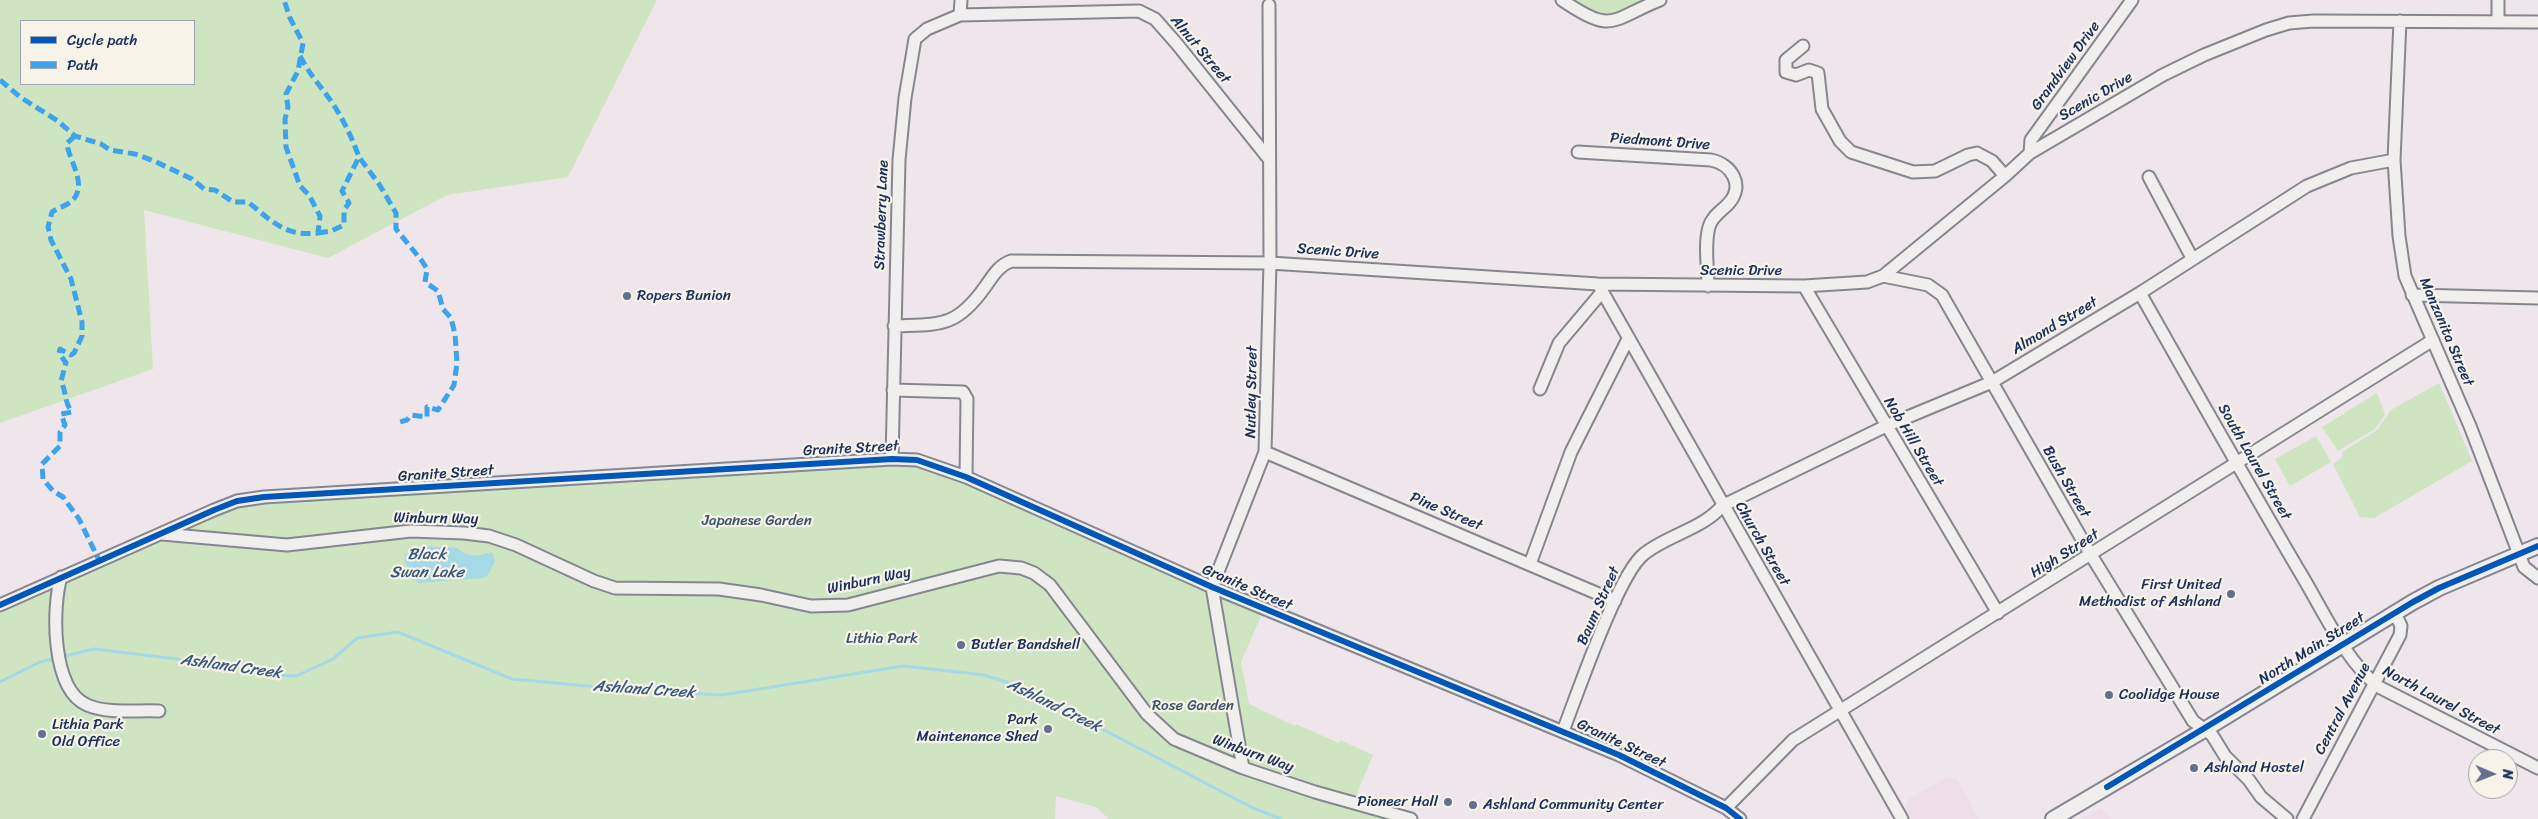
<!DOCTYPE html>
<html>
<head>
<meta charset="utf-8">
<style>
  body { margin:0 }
  #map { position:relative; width:2538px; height:819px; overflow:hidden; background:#eee6ea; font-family:Sriracha,sans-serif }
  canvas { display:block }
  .legend { position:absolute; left:20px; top:20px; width:175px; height:65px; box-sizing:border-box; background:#f7f3e8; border:1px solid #9fa5b1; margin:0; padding:6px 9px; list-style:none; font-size:15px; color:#1b2f5e }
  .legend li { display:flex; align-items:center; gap:10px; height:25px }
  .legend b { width:25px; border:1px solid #9fa5b1 }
  .north { position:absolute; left:2468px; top:749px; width:50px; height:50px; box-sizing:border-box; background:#f7f3e8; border:1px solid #9fa5b1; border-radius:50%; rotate:91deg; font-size:14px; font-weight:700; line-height:20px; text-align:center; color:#1b2f5e }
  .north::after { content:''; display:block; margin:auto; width:18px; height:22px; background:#656f8f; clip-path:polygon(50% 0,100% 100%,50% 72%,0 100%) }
</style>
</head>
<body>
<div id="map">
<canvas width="2538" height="819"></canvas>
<ul class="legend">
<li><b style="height:6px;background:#0057b8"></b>Cycle path</li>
<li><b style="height:6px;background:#3da3ed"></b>Path</li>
</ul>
<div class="north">N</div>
</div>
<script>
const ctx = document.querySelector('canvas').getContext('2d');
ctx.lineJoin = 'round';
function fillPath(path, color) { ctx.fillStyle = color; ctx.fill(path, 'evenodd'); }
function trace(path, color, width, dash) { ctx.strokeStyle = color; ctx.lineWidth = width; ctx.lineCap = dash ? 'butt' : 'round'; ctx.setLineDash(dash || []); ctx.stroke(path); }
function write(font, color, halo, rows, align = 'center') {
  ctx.font = font + ' Sriracha,sans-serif'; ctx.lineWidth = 4.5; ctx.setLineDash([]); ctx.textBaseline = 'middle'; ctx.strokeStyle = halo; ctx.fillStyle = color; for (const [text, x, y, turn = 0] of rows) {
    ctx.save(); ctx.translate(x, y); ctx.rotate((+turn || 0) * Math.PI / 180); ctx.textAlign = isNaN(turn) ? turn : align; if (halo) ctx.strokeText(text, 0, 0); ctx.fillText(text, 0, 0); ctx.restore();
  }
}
const built = new Path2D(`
  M1948 777 1957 779 1979 819H1912L1906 807 1908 799Z
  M2101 808 2112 819H2082Z`);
const green = new Path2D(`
  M0 0H657L568 177 447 195 328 258 144 210 153 369 0 423ZM21 21H194V84H21Z
  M1572 0H1646L1609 18Z
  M2439 383 2472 461 2374 518 2360 517 2333 464 2343 457 2342 452 2377 430 2391 410Z
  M2377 393 2385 414 2375 429 2338 451 2322 427Z
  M2316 436 2331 462 2290 486 2275 459Z
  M917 460 1264 609 1241 662 1249 704 1295 726 1296 724 1339 743 1340 740 1373 755 1353 803 1411 819H1109L1096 807 1056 796 1055 819H0V605L237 501Z`);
const water = new Path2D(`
  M422 546 457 548 465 554 477 556 492 552 495 562 487 576 482 578 418 583 405 563V555Z`);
const stream = new Path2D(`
  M0 682 40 662 94 649 227 665 263 675 296 676 333 659 357 638 398 632 512 679 630 690 722 695 903 666 984 675 1022 687 1253 808 1281 819`);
const minor = new Path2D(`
  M1562 0C1613 35 1610 20 1660 0
  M960 15 961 0
  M2400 21 2394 160 2399 236 2405 276 2470 426 2524 567 2538 578
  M2498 21V0
  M1803 46 1786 60V72L1796 75 1809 70 1818 73 1822 109 1840 141 1851 152 1913 172 1935 171 1968 155 1977 153 1992 161 2005 176
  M1578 152 1711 160C1731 164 1745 185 1729 203 1722 211 1712 216 1709 227 1704 245 1708 267 1708 286
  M2030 153 2031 140 2132 0
  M2149 177 2192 258
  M1883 276 1928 285 1942 295 2091 555 2193 721 2212 735 2225 756 2249 780 2261 797 2287 819
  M1598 284 1902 819
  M1804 286 1998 613
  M2140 293C2192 385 2244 477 2298 569 2321 606 2344 660 2379 687L2538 768
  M2412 295 2538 298
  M894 326C940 324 956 328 985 287 993 276 998 266 1011 261L1270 263 1598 284 1804 286 1867 282 1883 276 2005 176 2030 153 2163 75 2204 55 2266 30 2289 23 2313 21 2538 22
  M1540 389 1559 343 1602 292
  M893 390 963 392 967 399 966 477
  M1265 452 1615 601
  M892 459 899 160 905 98 915 39 927 29 960 15 1139 11 1155 19 1177 44 1269 159
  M162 534 287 545 411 531 464 533 489 536 516 545 594 581 615 588 719 589 761 595 811 606 848 605 999 566 1021 568 1034 573 1050 585 1147 714 1174 739 1243 768 1315 792 1411 819
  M1530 564 1571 452 1628 339
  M61 577C52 608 51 689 87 705 108 714 136 710 159 711
  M0 605 214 510 237 501 264 497 892 459 917 460 966 477 1212 587 1619 755 1726 808 1740 819
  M1563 731C1577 695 1618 574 1644 554 1667 535 1703 529 1722 506L1886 426 1992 382 2140 293 2307 186 2351 168 2394 160
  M1243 768 1212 587 1265 452 1270 263 1269 5
  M1726 808 1793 740 2433 340
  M2303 819 2400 635 2401 626 2395 613`);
const major = new Path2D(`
  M2053 819 2204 730 2413 602 2439 588 2538 546`);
const quiet = new Path2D(`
  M300 56C311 77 321 86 333 104 344 121 352 138 359 157
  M0 80 20 97 58 121 75 136 101 144 110 150 135 154 154 161 192 179 204 189 215 190 233 202H248C272 221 285 237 318 233L320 216 309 195 300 186 286 147 285 119 288 107 286 94 298 71 303 43 290 18 284 0
  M75 136 67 143C68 160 88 183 73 200 68 205 58 208 52 212L48 227 51 240 71 279 82 322V336L74 353 71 355 60 349 59 353 66 363 61 381C67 394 64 402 72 412L61 414 65 425 60 432V446L42 464 43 479 53 491 63 497 79 519 99 560
  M318 233 331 231 344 225V210L349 203 342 191 359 157 379 184 396 213V229L422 261 427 269 425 282 438 291 443 309 451 318 455 334 457 363 454 385 438 410 427 407V417L411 415 407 420 396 423`);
const cycleway = new Path2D(`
  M0 605 214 510 237 501 264 497 892 459 917 460 966 477 1212 587 1619 755 1726 808 1740 819
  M2107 787 2413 602 2439 588 2538 546`);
const markers = [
  [627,296,5,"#656f8f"],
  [2231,594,5,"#656f8f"],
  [961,645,5,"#656f8f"],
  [2109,695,5,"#656f8f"],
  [1048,729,5,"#656f8f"],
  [42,734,5,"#656f8f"],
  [2194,768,5,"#656f8f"],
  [1448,802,5,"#656f8f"],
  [1473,805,5,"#656f8f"]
];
const streetNames = [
  ["Alnut Street",1200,50,50],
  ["Grandview Drive",2066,66,-54],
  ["Scenic Drive",2096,97,-30],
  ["Piedmont Drive",1660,142,4],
  ["Strawberry Lane",882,215,-88],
  ["Scenic Drive",1338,252,4],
  ["Scenic Drive",1741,271],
  ["Almond Street",2055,326,-31],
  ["Manzanita Street",2446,332,67],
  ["Nutley Street",1252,392,-89],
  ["Nob Hill Street",1913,442,59],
  ["Granite Street",851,449,-3],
  ["South Laurel Street",2254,462,60],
  ["Granite Street",446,474,-4],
  ["Bush Street",2066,482,60],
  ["Pine Street",1446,512,23],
  ["Winburn Way",436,519,1],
  ["Church Street",1762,544,60],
  ["High Street",2065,554,-32],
  ["Winburn Way",869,581,-12],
  ["Granite Street",1247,588,23],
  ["Baum Street",1599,606,-66],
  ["North Main Street",2312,649,-32],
  ["North Laurel Street",2441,701,28],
  ["Central Avenue",2343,709,-62],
  ["Granite Street",1621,744,25],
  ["Winburn Way",1253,754,20]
];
const poiNames = [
  ["Ropers Bunion",637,296],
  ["First United",2221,585,"right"],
  ["Methodist of Ashland",2221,602,"right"],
  ["Butler Bandshell",971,645],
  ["Coolidge House",2119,695],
  ["Park",1038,720,"right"],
  ["Maintenance Shed",1038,737,"right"],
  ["Lithia Park",52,725],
  ["Old Office",52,742],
  ["Ashland Hostel",2204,768],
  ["Pioneer Hall",1438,802,"right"],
  ["Ashland Community Center",1483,805]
];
const parkNames = [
  ["Japanese Garden",757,521],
  ["Lithia Park",882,639],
  ["Rose Garden",1193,706]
];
const waterNames = [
  ["Black",427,555],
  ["Swan Lake",427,573],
  ["Ashland Creek",231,667,8],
  ["Ashland Creek",644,690,4],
  ["Ashland Creek",1054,706,26]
];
fillPath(built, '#eddeea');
fillPath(green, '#cfe4c1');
fillPath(water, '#a5d9e5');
trace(stream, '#a5d9e5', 3);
trace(minor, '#868691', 15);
trace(major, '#868691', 18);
trace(minor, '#f1efed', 11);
trace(major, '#f1efed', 14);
trace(quiet, '#3da3ed', 5, [10, 5]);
trace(cycleway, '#0057b8', 6);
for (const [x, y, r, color] of markers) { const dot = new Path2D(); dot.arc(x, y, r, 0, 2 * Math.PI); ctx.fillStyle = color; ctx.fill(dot); trace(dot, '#f7f3e8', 2); }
write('15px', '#1b2f5e', '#f7f3e8', streetNames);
write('15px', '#1b2f5e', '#f7f3e8', poiNames, 'left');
write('15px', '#3a536b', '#f7f3e8', parkNames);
write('italic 16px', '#36587f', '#f7f3e8', waterNames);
</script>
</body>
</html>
